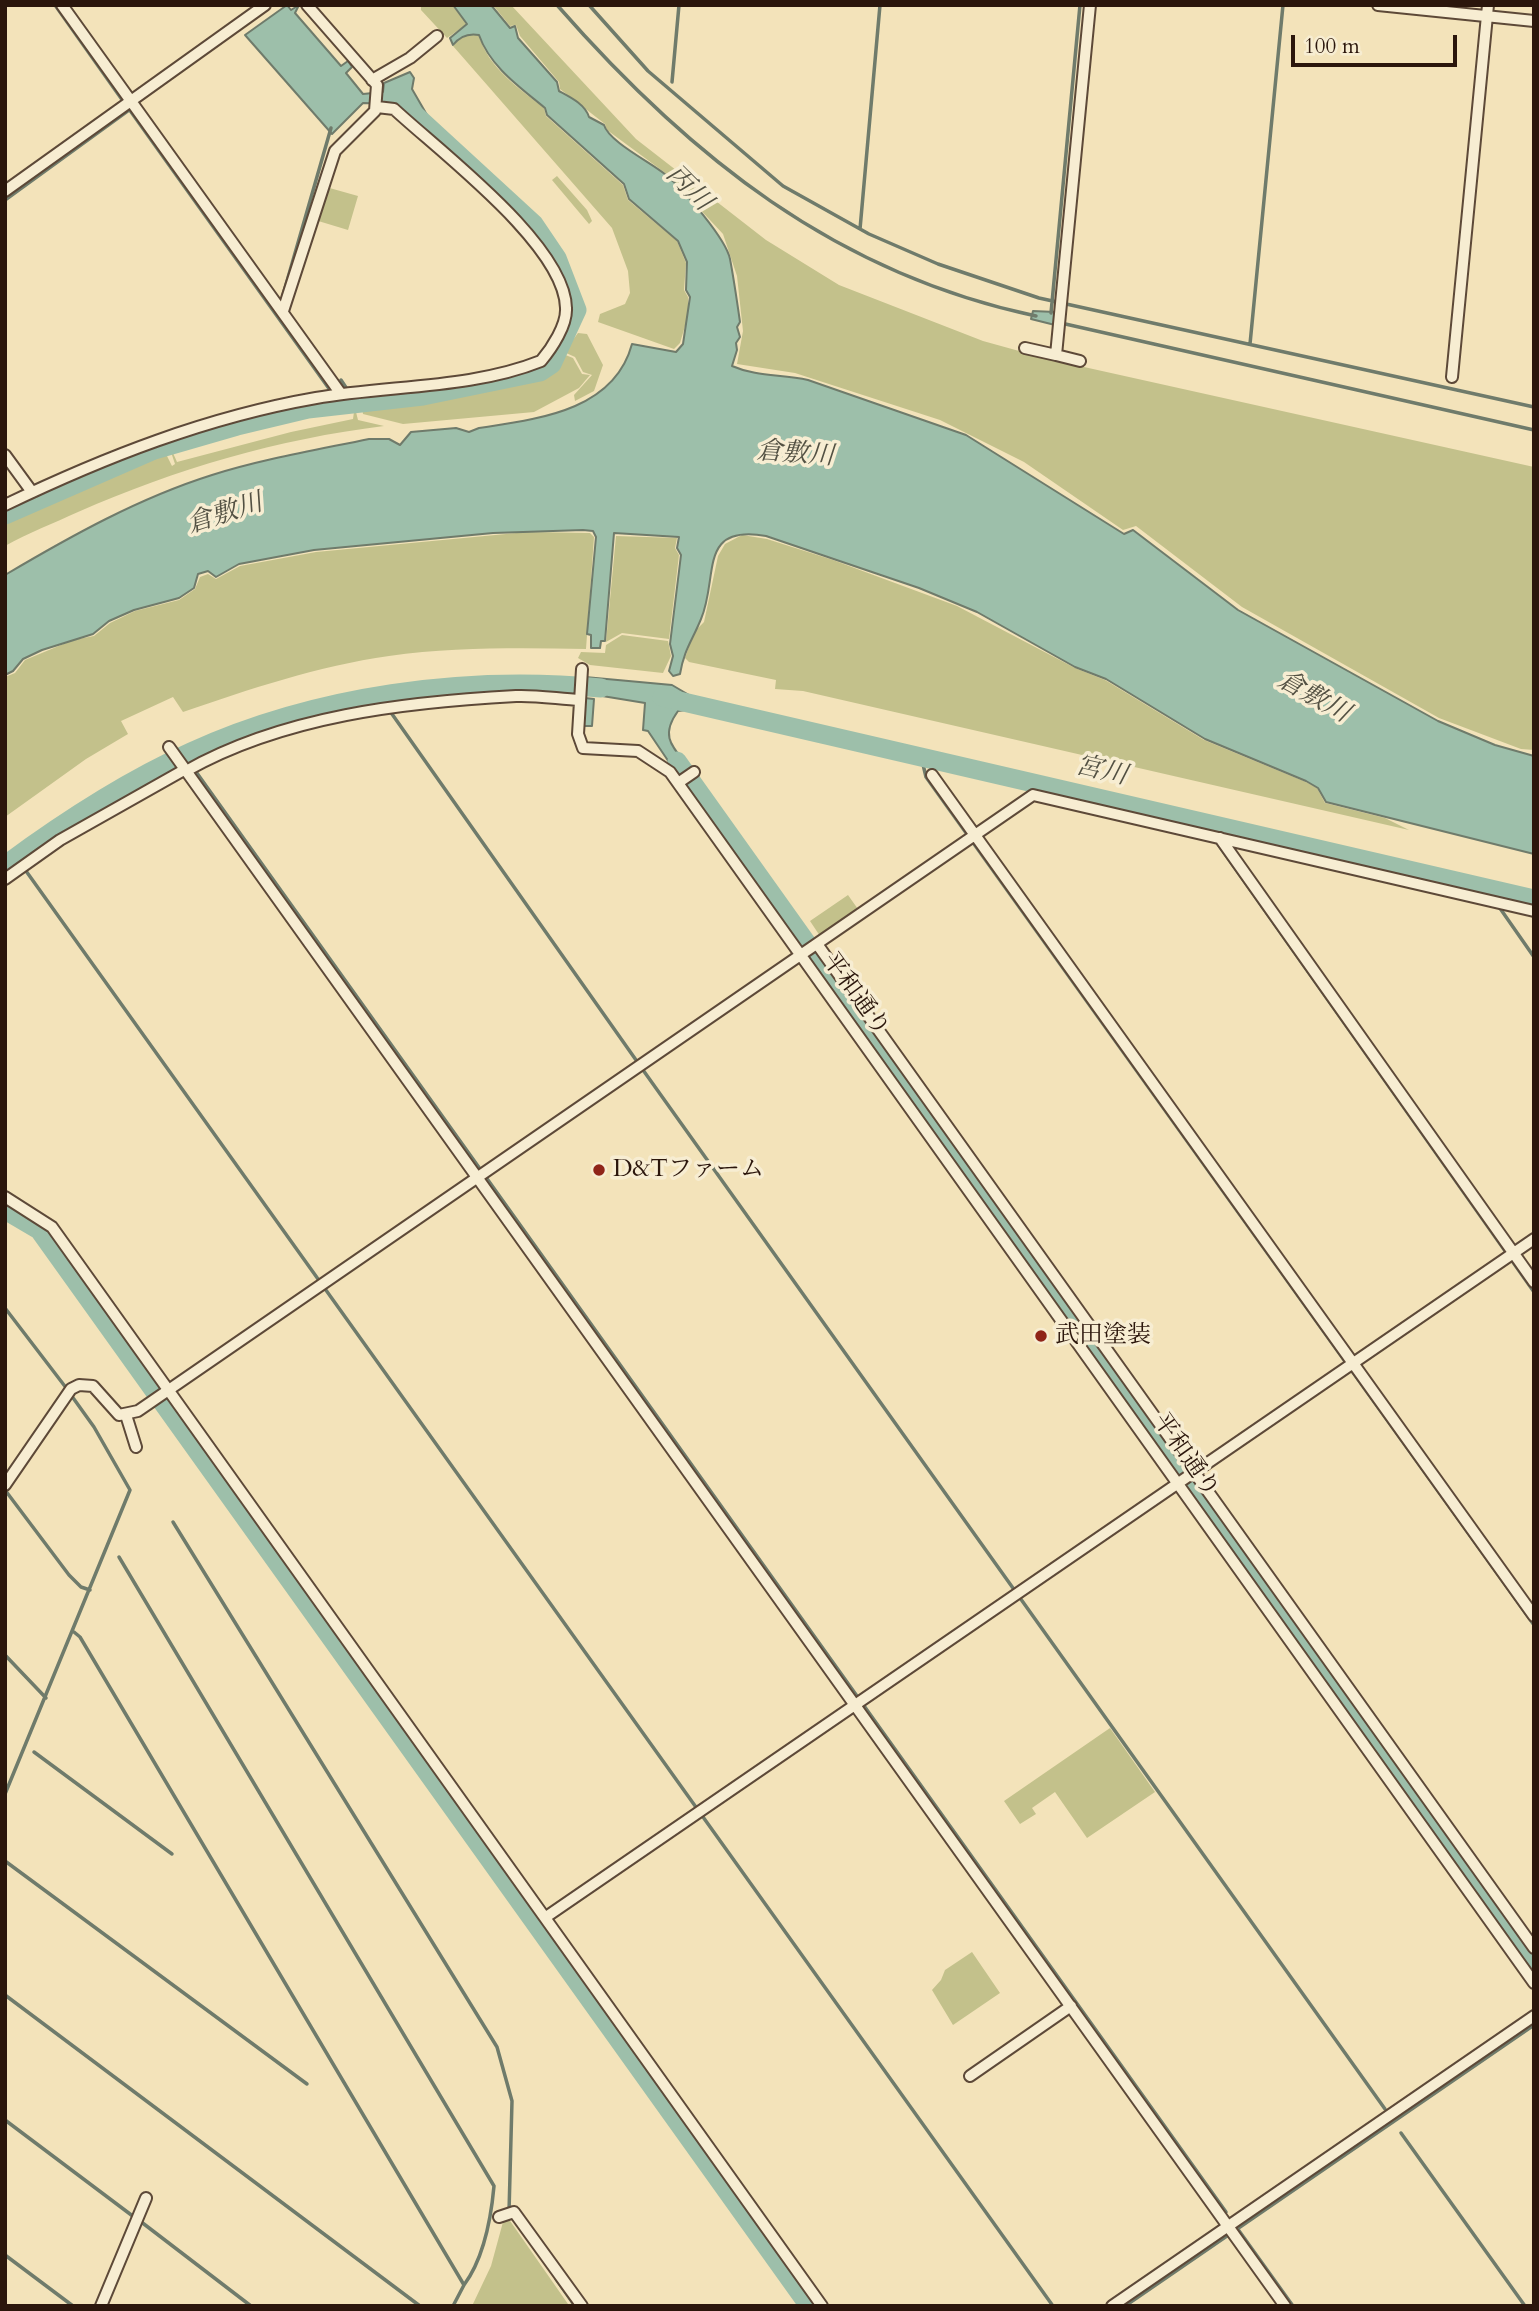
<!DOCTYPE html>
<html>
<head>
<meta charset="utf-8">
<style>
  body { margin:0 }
  #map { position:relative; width:1539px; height:2311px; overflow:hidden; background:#f3e3ba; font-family:Cardo,serif }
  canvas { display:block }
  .frame { position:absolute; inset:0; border:7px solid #2b160c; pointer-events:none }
  .scale { position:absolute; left:1291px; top:35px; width:166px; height:32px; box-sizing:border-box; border:4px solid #2b160c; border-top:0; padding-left:9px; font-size:21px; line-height:24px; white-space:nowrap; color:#2b160c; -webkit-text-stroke:5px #f7edd2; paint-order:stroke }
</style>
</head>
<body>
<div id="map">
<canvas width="1539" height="2311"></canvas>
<div class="frame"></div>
<div class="scale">100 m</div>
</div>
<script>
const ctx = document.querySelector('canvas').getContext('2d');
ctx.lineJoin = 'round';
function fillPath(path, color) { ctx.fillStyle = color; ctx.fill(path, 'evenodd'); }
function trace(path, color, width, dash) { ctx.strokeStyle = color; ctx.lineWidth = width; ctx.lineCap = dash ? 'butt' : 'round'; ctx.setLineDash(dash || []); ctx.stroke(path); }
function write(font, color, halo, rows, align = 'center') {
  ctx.font = font + ' Cardo,"Noto Serif JP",serif'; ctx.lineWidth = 7; ctx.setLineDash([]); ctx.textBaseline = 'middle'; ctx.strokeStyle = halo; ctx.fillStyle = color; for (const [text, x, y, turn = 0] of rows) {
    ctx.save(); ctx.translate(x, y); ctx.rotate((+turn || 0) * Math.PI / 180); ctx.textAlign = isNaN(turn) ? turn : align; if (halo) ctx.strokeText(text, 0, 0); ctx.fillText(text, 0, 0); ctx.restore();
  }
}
const green = new Path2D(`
  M421 5H452L467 24 447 38 421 10Z
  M493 5H511L636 139 766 240 839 285 983 341 1048 359 1534 467V750L1521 749 1439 718 1242 607 1136 526 1123 530 1024 462 940 420 795 373 737 364 743 331 737 276 723 234 668 175 607 130 605 124 560 89 559 82 520 36 516 25 510 26Z
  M471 34 479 35C487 67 521 90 544 108L546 116 623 185 628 200 677 241 686 263 684 290 688 297V316L680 343 674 349 598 322 600 314 625 304 630 293 628 271 612 228 453 46 459 39Z
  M557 176 587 210 592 221 589 224 557 186 552 180Z
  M326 187 358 196 348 230 315 220Z
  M578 333 587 334 603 365 594 391 575 401 574 395 592 375 583 372 575 357 564 352Z
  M563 354 573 358 582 374 590 375 579 388 534 412 403 424 363 414 362 407 411 403 529 381 546 375Z
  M355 408 358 420 384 426C278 439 176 469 78 512 54 523 28 533 5 546V521L165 452 172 466 175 464 171 452 262 425ZM349 410 354 412 353 419 291 432 177 462 173 453 263 427Z
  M527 532 590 533 594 537 586 649C520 648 454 647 389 656 318 666 250 689 183 712L173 697 121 721 128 734 86 759 5 817V677L15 673 25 660 73 640 94 636 110 623 135 611 179 600 195 589 200 577 208 574 216 579 240 566 316 552Z
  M742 535 767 539 833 560 957 606 1075 668 1105 680 1204 740 1306 782 1317 788 1325 803 1385 818 1409 830 803 691 775 689 776 680 689 662 685 658 694 632 704 622 718 556 725 544Z
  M616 536 677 538 675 548 679 555 669 639 622 633 606 642Z
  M622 635 668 641 671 656 663 673 590 665 578 658 581 652 605 653 606 645Z
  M848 895 860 912 822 939 810 921Z
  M1110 1728 1155 1792 1087 1838 1055 1792 1032 1808 1036 1814 1020 1824 1004 1801Z
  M972 1952 1000 1993 953 2025 932 1990 941 1980 945 1970Z
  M508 2218 568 2304 472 2306 491 2266 503 2222Z`);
const water = new Path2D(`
  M287 5 291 10 299 5 295 13 341 66 348 61 352 67 346 73 363 94 383 92 384 83 410 72 414 78 412 89 434 127 427 134 394 104 363 103 332 134 245 35Z
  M453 5H491L510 28 515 26 518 38 557 82 559 91C570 97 585 104 589 117L604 125C609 142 652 163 666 175 684 190 726 239 730 259 734 280 737 301 740 322L737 327 740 337 736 343 737 350 732 366C757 377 781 374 808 380L966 435 1124 534 1133 530 1238 610 1265 625 1438 721 1495 745 1534 756V854L1326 802 1318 788 1306 781 1205 739 1106 679 1075 667 977 612 919 588 766 536C697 524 719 577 701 619 692 641 684 650 680 674L673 676 669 671 673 656 670 644 681 555 677 548 679 537 614 533 605 641H601L600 648H591V635L587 634 596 537 593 531 583 530 493 533 314 550 239 564 216 577 208 571 198 574 194 588 179 598 134 610 109 621 93 634 42 650 23 659 13 671 5 675V575C71 536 139 498 212 475 263 459 316 450 369 439H389L400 445 411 432 456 428 469 432 479 428C538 419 614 411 632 344L676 352 683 344 690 297 686 290 687 262 678 241 629 199 624 184 547 115 545 108C521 88 490 67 479 35 468 33 460 36 453 45L450 38 467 24Z
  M1033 311 1055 312V325L1031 319Z
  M585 677 672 685 689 695 686 710 678 711C659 737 673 747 690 769L679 777 648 731 643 730 645 703 584 693Z
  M585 698 594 699 592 726H583Z`);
const stream = new Path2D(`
  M55 5 123 101
  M557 5C689 156 836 274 1036 316
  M589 5 648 71 783 186 869 234 938 264 1039 298 1534 407
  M672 82 679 5
  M129 109 330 390
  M5 200 129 110
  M860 229 880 5
  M283 295 331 128
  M1051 313 1080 5
  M1061 323 1534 430
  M1250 344 1283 5
  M341 380 347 389
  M380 697 636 1060
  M184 755 1226 2212
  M921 756 926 777 1534 1625
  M1215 840 1534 1292
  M16 857 1053 2306
  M1486 888 1493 898
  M1497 904 1534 957
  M643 1070 1385 2109
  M5 1308 67 1389
  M5 1490 69 1575 81 1587 90 1590
  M173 1522 497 2047 512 2101 509 2212
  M119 1557 494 2186C491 2219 484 2258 464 2285
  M74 1632 80 1637 464 2285 453 2306
  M5 1655 46 1698
  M34 1752 172 1854
  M5 1794 130 1490 94 1427 71 1395
  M5 1861 307 2084
  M5 1995 420 2306
  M5 2120 134 2217
  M1401 2133 1525 2306
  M140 2221 251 2306
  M1237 2228 1293 2306
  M5 2255 73 2306
  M556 2279 575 2306
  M1125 2306 1534 2025`);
const river = new Path2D(`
  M5 515 154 450 237 426 308 409 423 396 540 372 552 364 577 310 557 258 534 224 411 111
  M662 697 1534 899
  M677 761 1534 1963
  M5 865C62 823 126 781 191 752 316 695 465 675 601 688
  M5 1210 39 1230 809 2306`);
const street = new Path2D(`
  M62 5 341 394
  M1378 5 1534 21
  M372 80 410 58 437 36
  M5 191 265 5
  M283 311 335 151 375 111 377 85 307 5
  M1025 348 1056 355
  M1080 361 1056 355 1090 5
  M1452 377 1488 5
  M5 455 32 492
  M5 505C105 457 207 417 316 398 390 385 471 389 541 361 552 348 567 325 566 308 565 245 439 151 394 109L377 107
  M582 669 578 734 583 748 638 751 670 772 1534 1983
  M169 747 1285 2306
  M186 771C283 716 405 702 516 696 536 695 559 699 580 700
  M932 775 1534 1616
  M678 783 694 772
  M1220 838 1534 1282
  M5 879 60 840 184 770
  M817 944 1534 1948
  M5 1197 52 1227 822 2306
  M126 1415 136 1447
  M5 1485 71 1389 79 1385 93 1386 119 1415 138 1411 1033 795 1534 911
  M546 1917 1534 1239
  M970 2076 1071 2006
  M499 2217 514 2212 582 2306
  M101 2306 146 2198
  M1112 2306 1534 2016`);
const markers = [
  [599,1170,7,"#8f2418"],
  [1041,1336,7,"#8f2418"]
];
const streetNames = [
  ["平和通り",855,995,54],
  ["平和通り",1185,1456,55]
];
const poiNames = [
  ["D&Tファーム",613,1170],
  ["武田塗装",1055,1336]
];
const waterNames = [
  ["丙川",688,189,45],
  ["倉敷川",795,455,4],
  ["倉敷川",225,515,-18],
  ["倉敷川",1313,698,29],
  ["宮川",1101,772,13]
];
fillPath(green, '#c3c18b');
fillPath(water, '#9dbfaa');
trace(water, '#6f7b6b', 2);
trace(stream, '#6f7b6b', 3.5);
trace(river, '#9dbfaa', 19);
trace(street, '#5d4938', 14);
trace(street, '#f7edd2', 10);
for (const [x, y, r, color] of markers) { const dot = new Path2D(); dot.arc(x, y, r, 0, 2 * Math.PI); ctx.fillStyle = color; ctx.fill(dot); trace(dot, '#f7edd2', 2.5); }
write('24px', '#2b160c', '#f7edd2', streetNames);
write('24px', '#2b160c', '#f7edd2', poiNames, 'left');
write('italic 26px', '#535143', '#f7edd2', waterNames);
</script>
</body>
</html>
